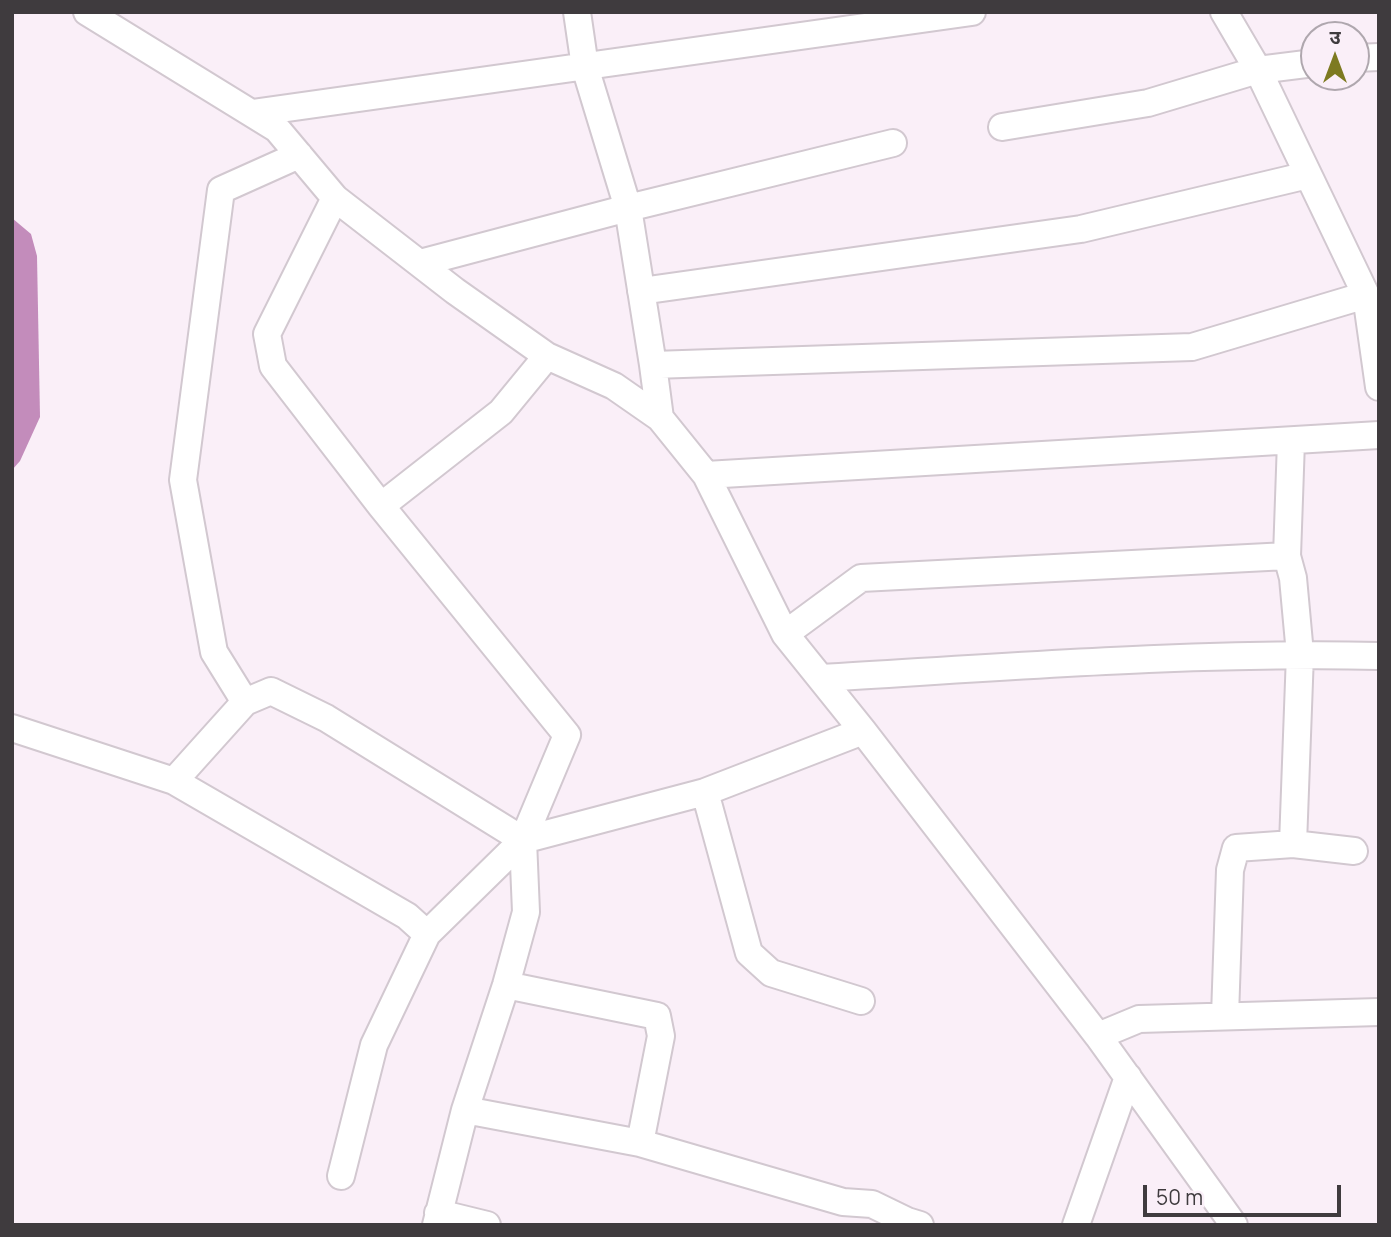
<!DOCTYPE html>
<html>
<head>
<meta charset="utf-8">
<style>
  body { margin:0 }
  #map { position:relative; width:1391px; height:1237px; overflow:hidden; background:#faeff8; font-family:Manrope,"Noto Sans Devanagari",sans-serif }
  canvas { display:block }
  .frame { position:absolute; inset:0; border:14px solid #3f3b3e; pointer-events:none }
  .north { position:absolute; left:1300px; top:21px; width:70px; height:70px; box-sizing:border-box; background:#faeff8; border:2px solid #afa7ae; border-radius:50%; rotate:0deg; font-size:19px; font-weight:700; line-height:28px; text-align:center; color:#3f3b3e }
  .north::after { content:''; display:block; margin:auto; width:24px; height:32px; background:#7d7a20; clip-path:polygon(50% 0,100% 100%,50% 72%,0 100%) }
  .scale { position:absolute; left:1143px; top:1185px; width:198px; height:32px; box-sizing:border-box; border:4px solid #3f3b3e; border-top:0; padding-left:9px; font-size:21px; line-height:24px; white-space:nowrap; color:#3f3b3e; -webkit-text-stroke:5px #faeff8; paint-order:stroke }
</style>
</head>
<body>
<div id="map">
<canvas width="1391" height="1237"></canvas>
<div class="frame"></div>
<div class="north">उ</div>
<div class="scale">50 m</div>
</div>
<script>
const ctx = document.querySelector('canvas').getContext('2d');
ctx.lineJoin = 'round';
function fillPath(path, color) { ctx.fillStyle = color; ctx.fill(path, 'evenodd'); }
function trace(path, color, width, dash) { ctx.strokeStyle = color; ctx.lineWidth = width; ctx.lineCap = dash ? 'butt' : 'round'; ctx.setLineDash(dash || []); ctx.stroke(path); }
const water = new Path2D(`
  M12 218 31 234 37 256 40 417 20 461 12 470Z`);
const minor = new Path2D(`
  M87 12 277 129 335 198 455 291 547 356 614 386 660 418 706 475 785 634 863 731 1098 1036 1234 1225
  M577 12 585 67 628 208 653 365 1192 347 1366 295
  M1224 12 1258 70 1366 295 1379 387
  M1356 58 1379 57
  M252 113 972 12
  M1002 127 1148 103 1258 70 1314 63
  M335 198 267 334 273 366 381 506 567 735 523 840 427 934 374 1045 341 1176
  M420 263 628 208 893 143
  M641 291 1081 229 1308 175
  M653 365 660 418
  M1291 441 1287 556 1293 578 1300 654 1293 844
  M706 475 1379 435
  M381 506 501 412 547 356
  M785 634 861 578 1287 556
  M821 678C1007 667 1192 652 1379 656
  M245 702 214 652 183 480 221 190 299 155
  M12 728 174 781 407 916 427 934
  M174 781 245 702 271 691 326 718 523 840 705 792 863 731
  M705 792 749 953 771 973 861 1001
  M506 985 657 1016 661 1036 640 1143
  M1225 1016 1230 870 1236 848 1293 844 1354 851
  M1098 1036 1139 1019 1379 1012
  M465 1110 640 1143 843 1202 872 1204 907 1221 920 1225
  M438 1213 487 1225
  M436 1225 465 1110 506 985 526 912 523 840
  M1076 1225 1128 1077`);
fillPath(water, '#c38cbb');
trace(minor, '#d2c8d0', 30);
trace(minor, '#fff', 26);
</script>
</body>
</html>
